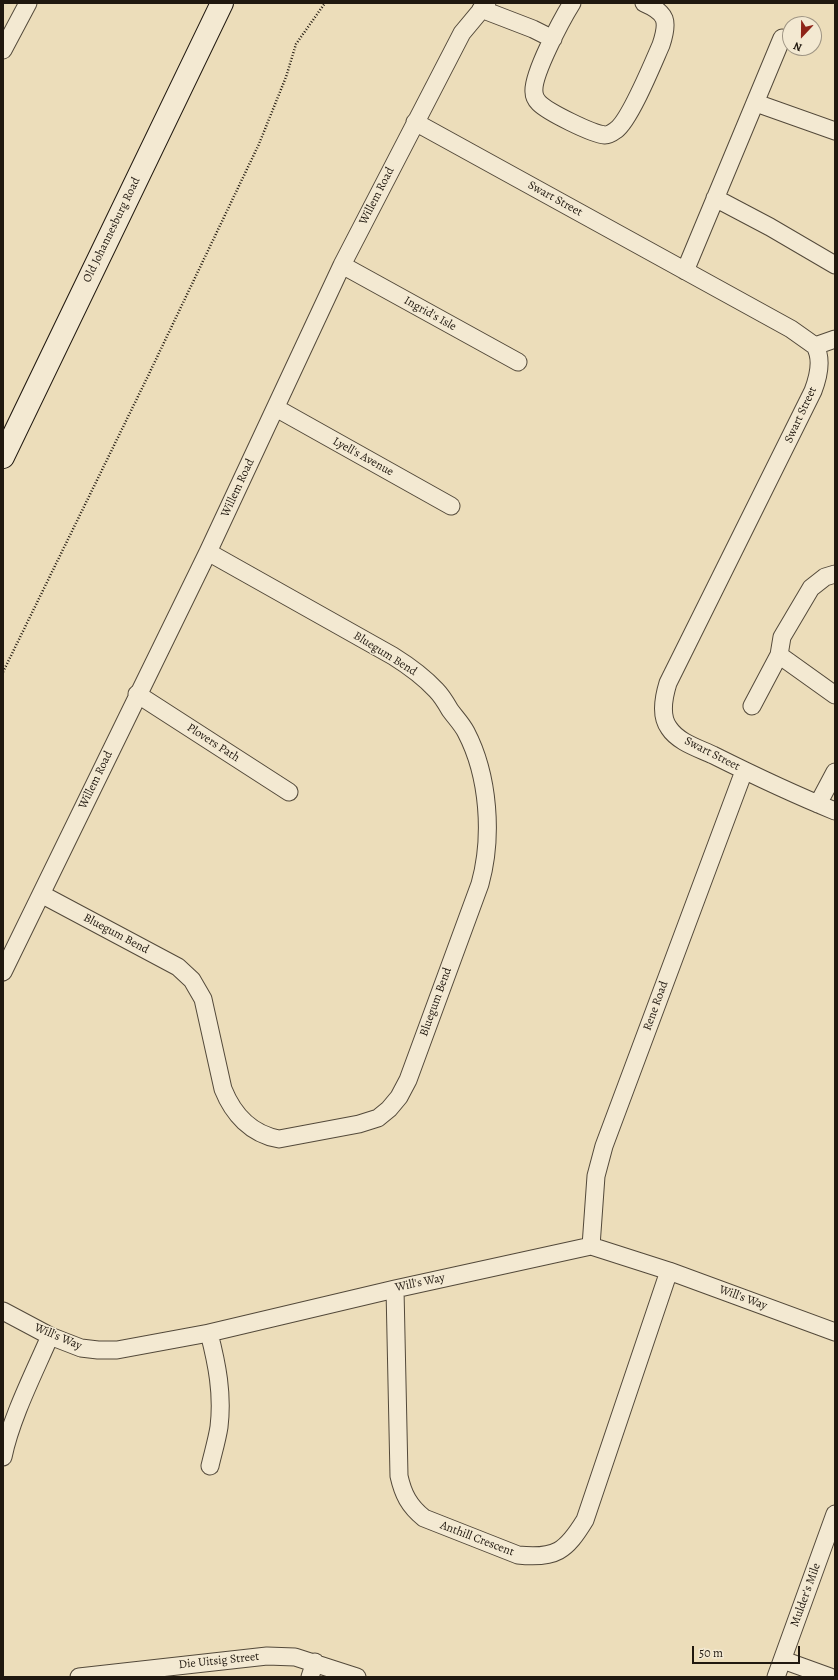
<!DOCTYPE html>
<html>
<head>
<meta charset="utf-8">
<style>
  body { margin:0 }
  #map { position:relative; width:838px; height:1680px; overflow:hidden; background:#ecddba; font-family:Alegreya,serif }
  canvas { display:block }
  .frame { position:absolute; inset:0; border:4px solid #20180f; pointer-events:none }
  .north { position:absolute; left:782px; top:16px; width:40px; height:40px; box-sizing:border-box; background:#f3e9d2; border:1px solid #9f9584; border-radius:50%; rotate:202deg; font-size:11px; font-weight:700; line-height:16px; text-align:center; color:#20180f }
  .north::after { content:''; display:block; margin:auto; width:14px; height:18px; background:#8f2418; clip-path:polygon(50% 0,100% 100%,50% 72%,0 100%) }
  .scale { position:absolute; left:692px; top:1646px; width:108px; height:18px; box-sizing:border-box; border:2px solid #20180f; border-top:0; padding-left:5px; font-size:12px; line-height:14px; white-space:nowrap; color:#20180f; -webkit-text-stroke:3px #f3e9d2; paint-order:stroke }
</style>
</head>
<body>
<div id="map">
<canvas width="838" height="1680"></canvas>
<div class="frame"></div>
<div class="north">N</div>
<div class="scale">50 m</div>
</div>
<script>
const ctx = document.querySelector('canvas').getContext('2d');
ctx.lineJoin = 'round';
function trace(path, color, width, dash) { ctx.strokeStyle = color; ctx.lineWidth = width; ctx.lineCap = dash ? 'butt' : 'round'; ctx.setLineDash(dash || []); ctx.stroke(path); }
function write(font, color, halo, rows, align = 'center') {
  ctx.font = font + ' Alegreya,serif'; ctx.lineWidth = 3; ctx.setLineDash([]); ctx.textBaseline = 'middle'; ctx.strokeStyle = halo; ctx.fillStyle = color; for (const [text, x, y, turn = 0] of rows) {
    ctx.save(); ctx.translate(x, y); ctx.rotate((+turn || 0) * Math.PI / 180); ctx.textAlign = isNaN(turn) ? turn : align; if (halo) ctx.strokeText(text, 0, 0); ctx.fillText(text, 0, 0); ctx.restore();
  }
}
const path = new Path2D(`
  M3 672 148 376 259 144 286 77 296 44 325 3`);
const minor = new Path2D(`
  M572 3C562 19 532 75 534 92 534 96 536 100 539 103 548 112 592 134 605 135 609 135 612 133 616 130 630 120 653 63 661 45 669 21 667 13 644 3
  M481 9 533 29 553 39
  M3 50 28 3
  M756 103 835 131
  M415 122 791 329 815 346C823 360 818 378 813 391L668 683C664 696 660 716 669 728 678 742 698 748 713 755 753 775 793 794 835 811
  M715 198 770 227 835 265
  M342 265 518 362
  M685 271 782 38
  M815 346 835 339
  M276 408 451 506
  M835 574 825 577 811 588 782 637 779 655 835 695
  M137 694 289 792
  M752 706 779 655
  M818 804 835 772
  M41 894 178 967 192 980 203 999 223 1089C233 1114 251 1134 279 1139L359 1124 378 1118 389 1109 399 1097 408 1080 480 884C493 837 489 776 466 732 462 724 455 717 450 710 446 703 442 696 436 690 423 676 409 666 393 656L208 552
  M3 972 208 552 342 265 462 33 487 3
  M591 1246 596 1176 604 1146 744 771
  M395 1289 399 1476C403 1494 409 1506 424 1518L518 1555C556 1559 566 1551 585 1520L669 1271
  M3 1311 50 1336 81 1348 98 1350H117L209 1333 395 1289 591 1246 669 1271 835 1332
  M209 1333C217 1364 223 1394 219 1427 217 1440 213 1453 210 1466
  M3 1457C11 1418 34 1373 50 1336
  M783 1660 830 1677
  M79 1677 267 1656 295 1657 357 1677
  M310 1677 315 1662
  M776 1677 835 1514`);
const secondary = new Path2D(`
  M3 457 222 3`);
const streetNames = [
  ["Willem Road",377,196,-63],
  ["Swart Street",555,199,29],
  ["Old Johannesburg Road",112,230,-64],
  ["Ingrid's Isle",430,314,29],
  ["Swart Street",801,415,-65],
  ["Lyell's Avenue",363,457,29],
  ["Willem Road",238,488,-65],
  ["Bluegum Bend",385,654,32],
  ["Plovers Path",213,743,33],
  ["Swart Street",712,754,27],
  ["Willem Road",96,780,-64],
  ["Bluegum Bend",116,934,28],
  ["Bluegum Bend",436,1002,-70],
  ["Rene Road",656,1006,-70],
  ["Will's Way",420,1283,-12],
  ["Will's Way",743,1298,20],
  ["Will's Way",58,1337,23],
  ["Anthill Crescent",477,1539,21],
  ["Mulder's Mile",806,1595,-70],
  ["Die Uitsig Street",219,1661,-6]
];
trace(minor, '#53493a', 19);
trace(secondary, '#20180f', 24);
trace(path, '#20180f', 2.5, [1, 2]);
trace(minor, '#f3e9d2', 17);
trace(secondary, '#f3e9d2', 22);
write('12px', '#20180f', '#f3e9d2', streetNames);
</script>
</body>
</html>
